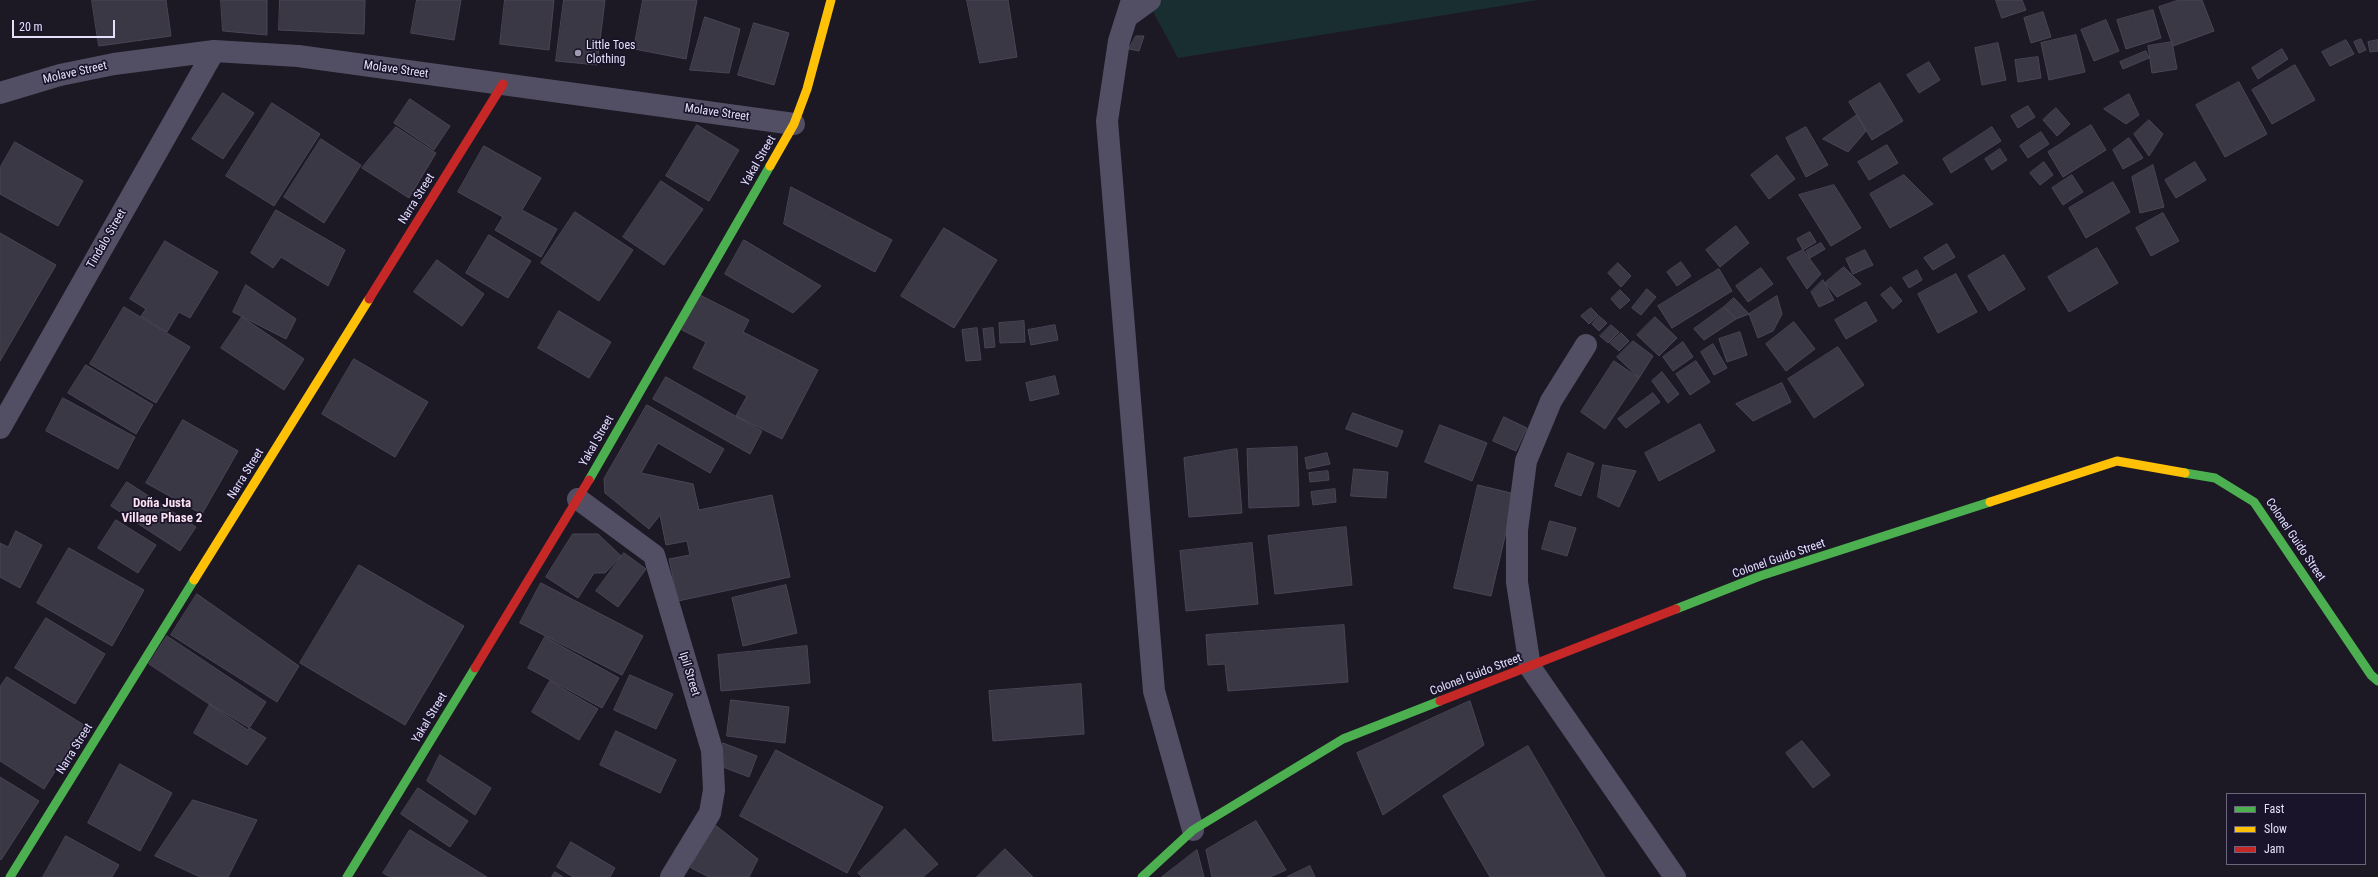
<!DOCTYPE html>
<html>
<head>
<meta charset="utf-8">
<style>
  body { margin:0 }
  #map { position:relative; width:2378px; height:877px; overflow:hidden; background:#1c1924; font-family:"Roboto Condensed",sans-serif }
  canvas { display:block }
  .legend { position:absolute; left:2226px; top:793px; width:140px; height:72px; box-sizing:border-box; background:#191429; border:1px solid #6b657d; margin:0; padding:5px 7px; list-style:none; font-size:12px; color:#e5dffb }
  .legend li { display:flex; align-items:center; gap:8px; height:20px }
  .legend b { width:20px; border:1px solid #6b657d }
  .scale { position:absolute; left:12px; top:20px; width:103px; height:18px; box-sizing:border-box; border:2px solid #e5dffb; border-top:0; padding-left:5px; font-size:12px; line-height:14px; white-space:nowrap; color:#e5dffb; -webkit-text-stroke:3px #191429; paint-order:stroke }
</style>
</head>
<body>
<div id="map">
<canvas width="2378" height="877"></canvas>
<ul class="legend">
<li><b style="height:5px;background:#4caf50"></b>Fast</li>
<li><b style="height:5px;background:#ffc107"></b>Slow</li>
<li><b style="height:5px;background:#c62828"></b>Jam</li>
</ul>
<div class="scale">20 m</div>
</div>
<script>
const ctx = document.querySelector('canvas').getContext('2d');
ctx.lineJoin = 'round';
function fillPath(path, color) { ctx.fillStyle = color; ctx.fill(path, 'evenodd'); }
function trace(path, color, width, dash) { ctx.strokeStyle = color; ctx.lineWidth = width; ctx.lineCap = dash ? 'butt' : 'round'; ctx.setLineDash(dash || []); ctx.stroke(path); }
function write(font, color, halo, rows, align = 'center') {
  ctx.font = font + ' "Roboto Condensed",sans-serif'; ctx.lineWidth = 3.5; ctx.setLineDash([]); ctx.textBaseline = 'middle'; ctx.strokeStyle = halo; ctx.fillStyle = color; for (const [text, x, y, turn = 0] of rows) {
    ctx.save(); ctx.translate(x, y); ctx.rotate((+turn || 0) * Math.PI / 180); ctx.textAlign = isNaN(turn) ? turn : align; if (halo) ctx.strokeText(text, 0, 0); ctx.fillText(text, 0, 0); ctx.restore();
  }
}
const green = new Path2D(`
  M1159 0H1538L1178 58 1150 6Z`);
const building = new Path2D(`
  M92 0H166L171 36 99 46Z
  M221 0H267V35L223 31Z
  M280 0H365L364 34 279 30Z
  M417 0H461L454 40 411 33Z
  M505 0H554L549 50 500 44Z
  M564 0H605L597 65 556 61Z
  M643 0H697L686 59 634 49Z
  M967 0H1008L1017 57 980 63Z
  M1996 0H2022L2026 10 2002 18Z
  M2179 0H2202L2214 31 2173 46 2159 7Z
  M2153 10 2161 38 2126 49 2117 20Z
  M2043 12 2051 37 2031 43 2024 18Z
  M705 17 740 29 729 73 690 70Z
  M2106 20 2119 51 2094 61 2081 30Z
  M754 23 789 33 774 85 738 75Z
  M2076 35 2085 72 2049 80 2041 43Z
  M1136 36H1144L1139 51 1129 49Z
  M2361 39 2366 50 2359 53 2354 42Z
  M2346 40 2354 54 2330 66 2322 52Z
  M2378 40V51L2370 52 2368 42Z
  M2172 42 2177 69 2152 73 2148 46Z
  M1998 43 2006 80 1982 85 1975 48Z
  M2282 49 2288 59 2258 79 2252 68Z
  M2146 51 2149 58 2123 69 2120 62Z
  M2038 57 2041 78 2018 82 2015 60Z
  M1929 62 1940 80 1919 93 1907 75Z
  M2295 65 2315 100 2272 124 2252 90Z
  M2239 82 2267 134 2225 157 2196 105Z
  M1880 83 1903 121 1872 140 1849 102Z
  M223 93 254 113 223 159 192 139Z
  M2129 94 2139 115 2126 124 2104 109Z
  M410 99 450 126 434 150 394 123Z
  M272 103 320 134 274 206 226 176Z
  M2028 106 2035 117 2018 128 2011 116Z
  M2056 108 2070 124 2057 136 2043 120Z
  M1857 115 1866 131 1848 152 1823 139Z
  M2149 120 2163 134 2149 156 2134 134Z
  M697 125 739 150 709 201 666 176Z
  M2091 125 2106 150 2063 177 2048 152Z
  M396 127 436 153 409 198 362 168Z
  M1806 127 1828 165 1806 177 1786 138Z
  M1992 127 2001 141 1951 173 1943 159Z
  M2041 132 2049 144 2028 158 2020 146Z
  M2129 138 2143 158 2123 169 2113 150Z
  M321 139 361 165 324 223 284 197Z
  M15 142 83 181 58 226 0 194V168Z
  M1887 145 1898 163 1869 180 1858 162Z
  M484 146 541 178 522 210 557 229 541 257 495 230 503 217 458 192Z
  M2000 149 2007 160 1992 170 1985 159Z
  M1777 155 1795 179 1769 199 1751 175Z
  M2044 162 2053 175 2040 185 2030 173Z
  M2195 162 2206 180 2176 198 2165 180Z
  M2153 165 2164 207 2140 213 2132 177Z
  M1904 175 1933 204 1890 228 1870 194Z
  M2072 175 2083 192 2063 205 2052 188Z
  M661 181 703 209 664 265 623 237Z
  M2113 182 2130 212 2086 238 2069 208Z
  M1834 185 1861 228 1831 246 1799 195Z
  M791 187 892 240 875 272 784 224Z
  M276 210 345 250 328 286 281 257 273 268 251 253Z
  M575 212 633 250 599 301 541 263Z
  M2163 213 2179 241 2151 256 2136 228Z
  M1736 226 1749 243 1720 267 1706 250Z
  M944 228 997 260 954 328 901 296Z
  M1810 232 1816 242 1803 250 1797 239Z
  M0 233 56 265 0 361Z
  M489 235 531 261 508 298 466 273Z
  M744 240 821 286 793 313 725 274Z
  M165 241 218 272 190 318 179 312 167 332 141 316 146 309 130 299Z
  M1821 243 1825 249 1810 258 1806 251Z
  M1947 244 1955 257 1933 270 1924 258Z
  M2097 248 2118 283 2069 312 2048 277Z
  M1803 250 1821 274 1807 289 1787 258Z
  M1865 250 1873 265 1853 274 1846 259Z
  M2004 255 2025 289 1989 311 1968 276Z
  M437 260 484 294 462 326 414 292Z
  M1681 262 1691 276 1677 286 1667 272Z
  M1618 263 1631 276 1621 287 1608 273Z
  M1844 267 1861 284 1837 297 1825 283Z
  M1761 268 1773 284 1748 302 1736 286Z
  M1719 269 1732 291 1672 328 1658 306Z
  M1917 270 1922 280 1909 288 1903 278Z
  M1956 274 1977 312 1938 333 1918 294Z
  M1823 280 1834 300 1819 307 1811 292Z
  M246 285 296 319 286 339 233 312Z
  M1891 287 1902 301 1893 309 1881 295Z
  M1647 289 1656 297 1641 315 1632 308Z
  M1620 290 1630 300 1620 309 1611 299Z
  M700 295 749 320 743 332 818 370 782 439 736 416 747 396 693 368 706 342 682 330Z
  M1777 296 1782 314 1773 331 1758 338 1749 314Z
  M1734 298 1749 314 1736 319 1724 307Z
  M1866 302 1877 321 1846 339 1835 320Z
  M124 307 190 347 156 403 90 364Z
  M1724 307 1736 319 1704 340 1694 329Z
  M1591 308 1598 315 1589 324 1581 316Z
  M559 311 611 342 589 378 538 348Z
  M1599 316 1607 323 1599 331 1592 324Z
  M242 317 304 359 284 390 221 348Z
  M1655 317 1677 338 1659 356 1637 335Z
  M1024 321 1025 342 1000 343 999 323Z
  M1794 322 1815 349 1786 371 1766 344Z
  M1055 325 1058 340 1031 345 1028 330Z
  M1611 325 1619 332 1608 343 1600 336Z
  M977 328 981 360 966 361 962 330Z
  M993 328 995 347 985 348 983 329Z
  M1740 332 1747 355 1727 362 1719 339Z
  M1621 333 1629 341 1619 351 1610 343Z
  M1633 341 1653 356 1639 378 1617 357Z
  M1683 342 1693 357 1673 371 1663 357Z
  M1713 344 1727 368 1714 375 1701 352Z
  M1838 347 1864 385 1814 418 1788 379Z
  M354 359 428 402 395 457 322 414Z
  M1614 361 1639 378 1605 429 1581 412Z
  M1696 361 1710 382 1690 395 1676 374Z
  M86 365 153 405 136 434 68 393Z
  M1662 372 1679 394 1668 403 1652 381Z
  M1055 376 1059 394 1030 401 1026 383Z
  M666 377 762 431 750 454 653 399Z
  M1782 383 1791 402 1753 421 1736 404Z
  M1653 393 1660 402 1626 428 1618 419Z
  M63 398 135 437 118 469 46 431Z
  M647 405 724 449 710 473 658 443 641 473 693 484 699 510 772 495 790 577 678 601 669 559 690 555 687 541 666 545 660 515 649 529 605 493 604 479Z
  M1353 413 1403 431 1397 447 1346 429Z
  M1504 417 1527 428 1516 451 1493 441Z
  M183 420 238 451 202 514 146 483Z
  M1700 424 1715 451 1659 481 1645 453Z
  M1440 425 1487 443 1472 481 1425 462Z
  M1297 447 1299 506 1249 508 1247 449Z
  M1237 449 1242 513 1189 517 1184 458Z
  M1327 453 1330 464 1307 469 1305 458Z
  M1568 453 1594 463 1581 496 1555 486Z
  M1603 465 1636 471 1619 507 1598 497Z
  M1354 469 1388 472 1386 498 1351 496Z
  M1328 471 1329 480 1310 482 1309 473Z
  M127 482 196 527 180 551 111 506Z
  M1478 485 1515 494 1491 596 1454 588Z
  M1335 489 1336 502 1313 505 1311 492Z
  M116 520 156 545 138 573 98 548Z
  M1550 521 1576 528 1567 556 1542 549Z
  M1346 527 1352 585 1275 594 1268 536Z
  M16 531 42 545 20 588 0 577V543L8 547Z
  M573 534H598L621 556 605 573H594L578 598 546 577Z
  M1252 543 1258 604 1186 611 1180 551Z
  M69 548 144 590 112 646 37 603Z
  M624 553 646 569 618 607 596 591Z
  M359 565 464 626 405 725 300 663Z
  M541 583 643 636 622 675 520 623Z
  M786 585 797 633 743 646 732 598Z
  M197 594 299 666 277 702 171 635Z
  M46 618 105 654 75 704 15 668Z
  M1344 625 1348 682 1228 691 1225 664 1208 665 1206 635Z
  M167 636 266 702 248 730 149 664Z
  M545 637 619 678 602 708 528 668Z
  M807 646 810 683 721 691 718 655Z
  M630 675 673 694 656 729 614 710Z
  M7 677 84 725 44 789 0 761V687Z
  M550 681 598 709 579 740 532 712Z
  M1081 684 1084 734 993 741 989 691Z
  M731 700 789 707 785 743 727 736Z
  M1470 701 1484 745 1383 815 1357 753Z
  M210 704 266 738 247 765 194 733Z
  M616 731 676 760 660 793 600 765Z
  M1802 741 1830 775 1813 788 1786 753Z
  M723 743 757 756 749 777 715 764Z
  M1528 746 1605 877H1490L1443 796Z
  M776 750 883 807 847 873 740 816Z
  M440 755 491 788 475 815 427 781Z
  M120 764 172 793 140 851 88 823Z
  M0 777 39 801 1 860 0 859Z
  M418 788 468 821 450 847 401 814Z
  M193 800 257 820 228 877H200L155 856Z
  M1256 821 1286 870 1270 877H1212L1206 850Z
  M714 824 758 859 749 877H709L691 868Z
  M905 829 938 864 923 877H862L858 873Z
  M410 830 487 877H390L383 873Z
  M66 836 119 865 112 877H43Z
  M571 842 615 868 610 877H573L557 867Z
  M1005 849 1033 877H977Z
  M1197 850 1204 877H1162Z
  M1310 866 1315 877H1287Z
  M555 872 563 877H552Z`);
const street = new Path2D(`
  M1132 0 1119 41 1107 121 1154 691 1193 830
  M1128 16 1150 0
  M0 93 60 75 114 64 214 51 298 56 794 124
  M1586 345 1551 401 1526 461 1517 530V582L1530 667 1675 877
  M0 428 214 51
  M578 499 654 555 712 750 714 790 710 813 671 877`);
const fast = new Path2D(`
  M2185 473 2215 478 2254 502 2371 675 2378 681
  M589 480 770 166
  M1676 609 1760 576 1990 502
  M10 877 194 580
  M347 877 475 668
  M1142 877 1193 830 1343 739 1440 701`);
const slow = new Path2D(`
  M770 166 794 124 807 89 831 0
  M1990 502 2117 461 2185 473
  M194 580 369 299`);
const jam = new Path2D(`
  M369 299 503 84
  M475 668 589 480
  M1440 701 1676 609`);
const markers = [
  [578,53,4,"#9f9ab0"]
];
const poiNames = [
  ["Little Toes",586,46],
  ["Clothing",586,60]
];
const streetNames = [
  ["Molave Street",396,70,8],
  ["Molave Street",75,73,-13],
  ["Molave Street",717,113,8],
  ["Yakal Street",759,161,-60],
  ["Narra Street",417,199,-58],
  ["Tindalo Street",107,239,-60],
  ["Yakal Street",597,441,-60],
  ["Narra Street",246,474,-58],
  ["Colonel Guido Street",2295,540,56],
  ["Colonel Guido Street",1779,559,-19],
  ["Ipil Street",689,674,73],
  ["Colonel Guido Street",1476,675,-21],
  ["Yakal Street",430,718,-59],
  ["Narra Street",75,749,-58]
];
const neighbourhoodNames = [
  ["Doña Justa",162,504],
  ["Village Phase 2",162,519]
];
fillPath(green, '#192e30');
fillPath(building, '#3b3845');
trace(building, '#494556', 1);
trace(street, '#524f64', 22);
trace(fast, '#4caf50', 9);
trace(slow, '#ffc107', 9);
trace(jam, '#c62828', 9);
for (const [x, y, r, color] of markers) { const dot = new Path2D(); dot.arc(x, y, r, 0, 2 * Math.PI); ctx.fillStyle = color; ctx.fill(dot); trace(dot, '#191429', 1.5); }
write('12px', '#e5dffb', '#191429', poiNames, 'left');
write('12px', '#e5dffb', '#191429', streetNames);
write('bold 13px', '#fce1f0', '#191429', neighbourhoodNames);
</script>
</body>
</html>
